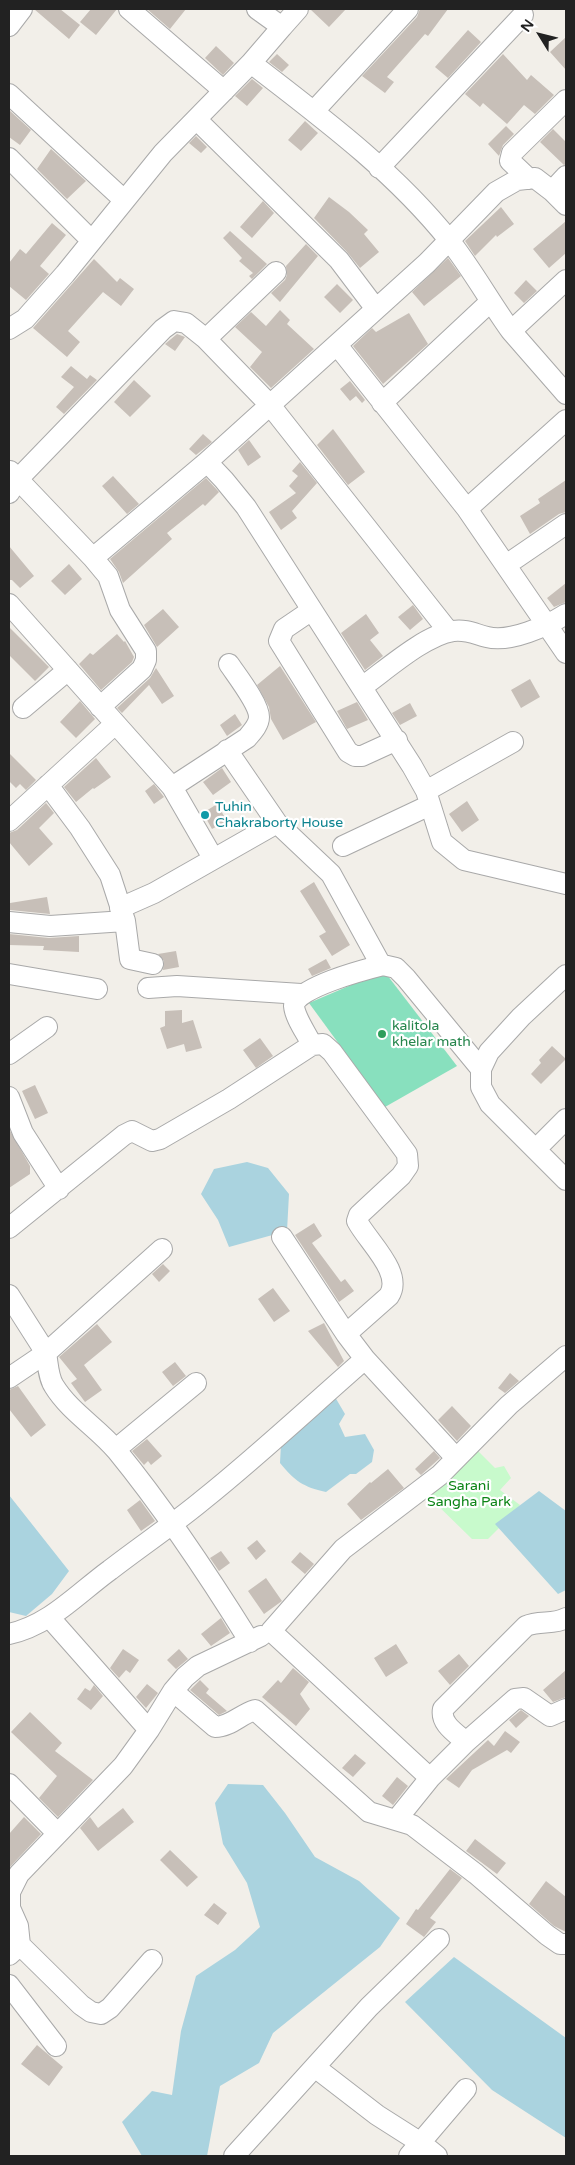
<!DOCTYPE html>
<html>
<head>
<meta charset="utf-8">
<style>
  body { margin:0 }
  #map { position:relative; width:575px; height:2165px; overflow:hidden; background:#f2efe9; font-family:"Varela Round",sans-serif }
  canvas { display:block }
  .frame { position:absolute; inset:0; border:10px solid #222; pointer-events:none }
  .north { position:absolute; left:515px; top:10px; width:50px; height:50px; -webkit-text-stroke:4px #fff; paint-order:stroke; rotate:306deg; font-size:14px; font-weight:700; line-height:20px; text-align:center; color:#222 }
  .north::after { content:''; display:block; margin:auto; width:18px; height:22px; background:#222; clip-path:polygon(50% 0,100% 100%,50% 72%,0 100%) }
</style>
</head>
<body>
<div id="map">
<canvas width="575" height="2165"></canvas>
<div class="frame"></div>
<div class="north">N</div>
</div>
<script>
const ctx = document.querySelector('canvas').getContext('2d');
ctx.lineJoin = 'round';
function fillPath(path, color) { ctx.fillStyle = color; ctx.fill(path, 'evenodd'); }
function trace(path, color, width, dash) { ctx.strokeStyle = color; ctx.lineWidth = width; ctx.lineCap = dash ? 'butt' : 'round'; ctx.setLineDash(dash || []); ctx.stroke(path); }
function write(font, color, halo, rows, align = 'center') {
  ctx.font = font + ' "Varela Round",sans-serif'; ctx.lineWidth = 4.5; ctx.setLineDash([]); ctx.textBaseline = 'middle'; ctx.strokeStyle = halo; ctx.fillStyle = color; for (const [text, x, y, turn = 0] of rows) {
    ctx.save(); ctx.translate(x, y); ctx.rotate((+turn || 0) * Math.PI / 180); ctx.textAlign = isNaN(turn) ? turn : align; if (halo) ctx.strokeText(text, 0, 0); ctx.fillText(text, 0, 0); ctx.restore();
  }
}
const park = new Path2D(`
  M474 1447 495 1468 504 1466 511 1478 500 1490 520 1505 514 1513 488 1539H472L428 1496Z`);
const pitch = new Path2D(`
  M384 971 457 1066 385 1107 309 1003Z`);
const water = new Path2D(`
  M247 1162 268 1168 289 1194 287 1231 229 1247 218 1220 201 1194 214 1169Z
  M335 1397 345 1414 339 1424 345 1437 365 1434 374 1450 372 1462 356 1474H350L326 1492C303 1487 295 1481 280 1463L281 1444Z
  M539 1491 566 1511V1590L558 1594 495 1524Z
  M9 1495 69 1571 52 1594 26 1616 9 1612Z
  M228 1784 263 1785 285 1813 315 1857 359 1881 400 1918 380 1947 273 2033 259 2063 220 2086 207 2156H142L122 2122 152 2091 172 2095 181 2031 196 1976 235 1950 260 1927 247 1883 223 1844 215 1803Z
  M454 1957 566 2038V2138L492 2090 405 2002Z`);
const building = new Path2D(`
  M34 9H60L80 25 69 39Z
  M91 9H117L96 35 80 22Z
  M147 9H186L170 29Z
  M310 9H346L329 27Z
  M420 9H448L428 36 425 34 387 77 394 82 385 93 362 76 417 17Z
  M468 30 481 42 448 78 435 67Z
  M566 37V70L550 52Z
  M216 46 234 63 223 75 205 58Z
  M277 54 289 65 282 72 269 62Z
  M503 54 527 80 531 75 554 95 535 114 524 105 507 124 483 103 480 107 465 94Z
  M252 79 263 88 247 106 235 96Z
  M9 110 31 130 20 145 9 137Z
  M305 121 318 133 301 151 288 140Z
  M506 126 514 134 503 145 499 156 488 144Z
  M553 129 566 142V164L564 165 540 142Z
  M196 136 207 147 201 153 189 143Z
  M51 149 86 181 67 199 37 169Z
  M329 197 349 212 368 230 364 234 379 252 360 268 347 252 314 218Z
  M263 201 274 213 252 238 240 227Z
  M501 207 514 224 497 237 496 235 475 256 465 241Z
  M566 221V253L549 268 533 249Z
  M52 223 66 235 40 266 49 274 26 300 9 286V263L20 249 26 254Z
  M230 231 267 264 252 279 249 276 253 273 239 261 242 258 223 238Z
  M306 244 318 256 280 302 271 293 285 280 287 275 286 266Z
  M448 258 461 276 424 306 412 292Z
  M94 259 117 282 120 278 134 289 121 306 103 292 68 331 80 342 67 357 33 328Z
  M526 280 537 291 524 303 514 293Z
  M337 284 353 300 340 313 324 297Z
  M280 310 290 320 287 324 314 349 271 388 250 367 262 352 235 327 251 312 266 326Z
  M409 313 428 344 383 384 353 346 372 328 376 332Z
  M177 334 185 337 175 351 165 344Z
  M71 366 87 379 90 375 97 380 64 414 56 407 74 387 61 377Z
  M134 380 151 396 130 417 114 402Z
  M350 381 365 400 362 403 356 396 350 401 340 389Z
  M333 429 365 472 348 485 317 445Z
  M203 434 212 442 196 455 189 449Z
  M249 440 261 457 248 466 238 450Z
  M300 462 317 483 292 511 297 518 281 530 269 512 296 493 289 486 298 476 292 471Z
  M113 476 139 504 127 514 102 486Z
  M206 478 219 492 205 506 203 504 167 533 172 539 123 583 119 572 110 559Z
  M566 480V512L559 514 530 534 520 516 540 503 538 499Z
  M9 546 34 576 20 588 12 580H9Z
  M69 564 82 579 65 595 51 581Z
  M566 583V602L554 607 547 598Z
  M413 605 423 619 410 630 398 617Z
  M163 609 179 627 157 647 144 625Z
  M366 614 379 633 370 640 383 656 365 670 341 633Z
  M9 627 49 667 35 681 9 655Z
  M117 634 124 642 125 641 134 657 132 662 101 690 79 664 90 653 93 655Z
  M280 666 316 722 283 740 271 719 269 707 257 685Z
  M156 668 174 696 162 704 149 685 122 713 117 708 150 678Z
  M530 679 540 697 521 708 511 690Z
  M80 701 95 719 76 738 60 722Z
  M357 702 368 720 347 729 337 711Z
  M410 703 417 716 400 725 392 713Z
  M235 714 242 725 227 736 220 725Z
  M9 753 36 780 26 790 20 784 16 788 9 781Z
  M96 758 111 777 94 789 93 788 76 802 64 787Z
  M222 768 231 782 213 795 203 782Z
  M154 784 164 797 154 804 145 791Z
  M467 801 479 820 462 832 449 814Z
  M46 803 54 813 39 828 53 844 29 866 9 842V833L17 830Z
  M217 804 227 821 212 829 203 813Z
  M314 882 350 945 332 956 319 936 326 932 300 891Z
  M47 897 50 914 10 910V903Z
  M9 934 49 938 79 936V952L43 950 44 946 9 945Z
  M176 951 179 967 163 970 164 961 158 954Z
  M326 959 331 968 312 976 308 969Z
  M182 1010V1023L193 1020 202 1048 186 1052 184 1044 167 1049 160 1028 165 1026V1011Z
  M260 1038 273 1056 256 1068 243 1050Z
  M552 1046 566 1059 541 1084 531 1074 541 1063 539 1060Z
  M35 1085 48 1113 35 1119 22 1091Z
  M9 1129 30 1166V1174L9 1188Z
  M314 1223 322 1236 312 1243 341 1282 345 1279 354 1291 339 1302 295 1235Z
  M163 1264 170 1271 159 1282 152 1274Z
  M273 1288 290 1311 274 1322 258 1299Z
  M324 1323 344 1361 338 1367 308 1331Z
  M97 1324 112 1342 84 1365 102 1390 85 1402 71 1383 77 1379 59 1357Z
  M175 1362 186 1376 173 1386 162 1372Z
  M510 1373 519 1381 505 1393 498 1388Z
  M18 1386 46 1425 31 1437 9 1409V1390Z
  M452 1406 471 1426 457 1441 438 1420Z
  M147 1439 162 1456 151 1465 148 1461 144 1465 132 1451Z
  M434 1451 440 1458 421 1475 415 1469Z
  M388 1469 404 1488 361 1520 347 1504 370 1482 371 1483Z
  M140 1500 155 1521 141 1531 127 1510Z
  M257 1540 266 1551 256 1560 247 1548Z
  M221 1551 230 1563 219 1571 210 1558Z
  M300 1552 314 1564 305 1574 291 1562Z
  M266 1578 282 1601 264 1614 248 1591Z
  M221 1618 230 1633 211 1646 201 1634Z
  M396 1644 408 1663 386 1677 374 1658Z
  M123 1649 139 1660 130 1673 126 1670 119 1678 110 1668Z
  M179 1649 188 1659 176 1669 167 1660Z
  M459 1654 469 1666 450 1685 438 1671Z
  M293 1668 309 1682 300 1694 310 1709 296 1726 262 1697 278 1680 281 1683Z
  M566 1670V1697L553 1702 543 1690Z
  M200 1680 209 1689 206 1693 227 1711 219 1715 190 1690Z
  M147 1684 158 1693 146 1708 136 1697Z
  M94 1685 103 1696 91 1710 77 1699 85 1688 90 1691Z
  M521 1710 529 1716 516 1728 509 1720Z
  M30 1712 62 1743 55 1751 93 1780 58 1817 39 1798 57 1776 11 1732Z
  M505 1731 520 1742 511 1753 507 1750 472 1770 459 1788 446 1779 488 1740 494 1746Z
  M355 1754 366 1763 353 1777 342 1768Z
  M397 1777 408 1786 393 1805 382 1796Z
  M123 1808 134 1822 98 1851 80 1828 90 1817 98 1828Z
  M24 1817 41 1834 9 1868V1834Z
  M475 1839 506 1863 497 1874 466 1851Z
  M170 1850 198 1877 187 1887 160 1860Z
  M450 1869 462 1878 430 1918 436 1922 424 1937 406 1924 416 1909 418 1910Z
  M546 1881 566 1897V1932L554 1926 529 1904Z
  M214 1903 227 1913 218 1925 204 1915Z
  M37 2045 63 2067 49 2086 21 2064Z`);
const minor = new Path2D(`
  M129 9 224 91
  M257 9 282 27 298 9
  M9 26 22 9
  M282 27 251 63C321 117 394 171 449 240 472 269 490 302 511 331L566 280
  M9 94 124 200
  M314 111 408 9
  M197 120 339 260 376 309
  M9 158 91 240
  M379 168 523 15
  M566 176 552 191 566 205
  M529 179 510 161 512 153 566 100
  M552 191 535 178 517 180 496 192 427 263 207 462 224 480 246 507 412 766 426 791 442 842 464 860 566 884
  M9 329 25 319 65 274 163 153 251 63
  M511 331 566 394
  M206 339 276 272
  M337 345 467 509 566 653
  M382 403 490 302
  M10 471 93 558 207 462
  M9 493 18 479 163 329 174 321 186 323 206 339 270 405 449 632
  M467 509 566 420
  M93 558 108 576 120 610 146 651V660L142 669 100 707
  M506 565 566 524
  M9 604 172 787 213 858
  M312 610 284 629 279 641 348 752 355 756H362L397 740
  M362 687C386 670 425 635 453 631 466 629 475 634 487 637 510 643 547 626 566 614
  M23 708 68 670
  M227 750 277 823 331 874 381 965
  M48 785 80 828 110 875 125 921 130 959 153 964
  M172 787 247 738C252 732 259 725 259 717 259 704 237 676 229 664
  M426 791 513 742
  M9 821 115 724
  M343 846 430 805
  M120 908 154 893 277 823
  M9 922 50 926 125 921
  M9 974 97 989
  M566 975 521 1017 489 1052 481 1069V1087L490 1104 566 1180
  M148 988 177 986 301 994
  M312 1045C307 1034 295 1018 294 1006 294 988 367 969 383 965L396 968 406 978 481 1069
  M9 1054 47 1027
  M9 1097 23 1133 59 1189
  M536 1149 566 1119
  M9 1228 124 1135 132 1131 152 1141 160 1139 229 1099 312 1045 323 1044 332 1052 407 1154 408 1166 401 1176 359 1215 357 1221C368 1242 404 1273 389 1296L346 1334
  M282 1237 346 1334 365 1359
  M162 1249 46 1353C48 1363 48 1377 54 1386 70 1412 98 1428 117 1451 166 1511 209 1576 250 1642
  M9 1295 46 1353 9 1378
  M566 1356 509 1405 440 1475 343 1549 271 1631 430 1778 466 1742 515 1699 524 1698 550 1716 566 1709
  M116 1449 196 1383
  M50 1618 149 1730
  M9 1634C50 1625 77 1594 110 1570 141 1546 174 1524 204 1499 259 1455 311 1406 365 1359L456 1458
  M173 1691 215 1727C230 1727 241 1714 255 1710L369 1812 412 1825 476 1874 547 1935 560 1944H566
  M466 1742C456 1733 440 1724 443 1709L526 1626C539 1620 554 1625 566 1618
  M9 1784 57 1833
  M397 1819 430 1778
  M20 1945 81 2005 91 2012 101 2014 110 2008 152 1960
  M9 1955 20 1945 18 1926 10 1908V1892L19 1874 123 1766 149 1730 173 1691 185 1677 198 1666 261 1636
  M9 1985 56 2046
  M316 2068 377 2115 421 2143 437 2156
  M234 2156 369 2007 439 1939
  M409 2156 466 2089`);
const markers = [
  [205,815,5,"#0f9aa8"],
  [382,1034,5,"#2e9e5b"]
];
const cultureNames = [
  ["Tuhin",215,807],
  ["Chakraborty House",215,823]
];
const leisureNames = [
  ["kalitola",392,1026],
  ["khelar math",392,1042]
];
const parkNames = [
  ["Sarani",469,1486],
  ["Sangha Park",469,1502]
];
fillPath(park, '#c8facc');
fillPath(pitch, '#88e0be');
fillPath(water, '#aad3df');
fillPath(building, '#c7bfb8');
trace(minor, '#a9a9a9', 22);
trace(minor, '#fff', 20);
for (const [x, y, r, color] of markers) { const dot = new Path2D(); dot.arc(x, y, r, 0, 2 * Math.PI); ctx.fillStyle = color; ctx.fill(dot); trace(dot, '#fff', 2); }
write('14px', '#0d838f', '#fff', cultureNames, 'left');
write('14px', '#27864d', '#fff', leisureNames, 'left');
write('14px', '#0c8416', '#fff', parkNames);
</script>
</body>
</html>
